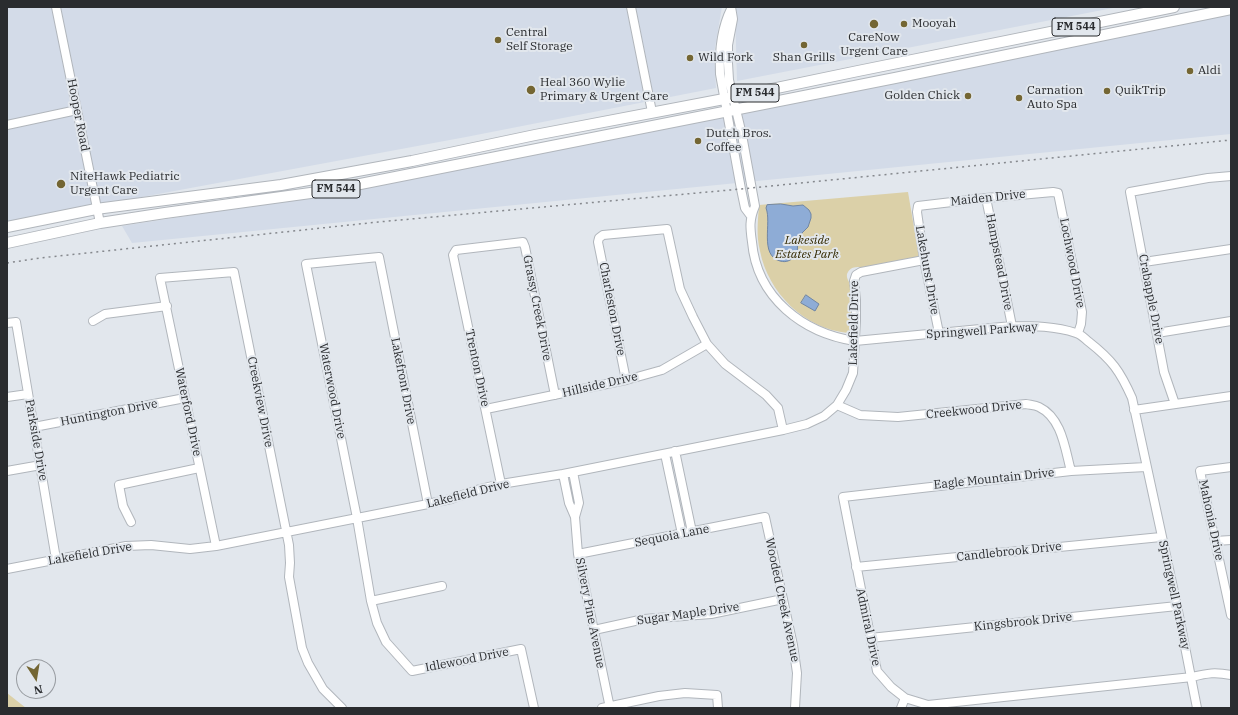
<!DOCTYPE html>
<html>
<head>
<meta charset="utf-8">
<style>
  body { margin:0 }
  #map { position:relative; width:1238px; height:715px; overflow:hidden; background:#e2e7ed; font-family:"IBM Plex Serif",serif }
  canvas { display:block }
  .frame { position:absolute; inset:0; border:8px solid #2a2c2f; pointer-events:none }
  .north { position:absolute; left:16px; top:659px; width:40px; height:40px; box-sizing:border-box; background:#e2e7ed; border:1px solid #989ca1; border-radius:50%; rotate:168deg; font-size:11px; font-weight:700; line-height:16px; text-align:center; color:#2a2c2f }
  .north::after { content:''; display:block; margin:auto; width:14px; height:18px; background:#746633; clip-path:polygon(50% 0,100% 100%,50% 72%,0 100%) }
</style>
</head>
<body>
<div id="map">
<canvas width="1238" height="715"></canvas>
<div class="frame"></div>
<div class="north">N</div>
</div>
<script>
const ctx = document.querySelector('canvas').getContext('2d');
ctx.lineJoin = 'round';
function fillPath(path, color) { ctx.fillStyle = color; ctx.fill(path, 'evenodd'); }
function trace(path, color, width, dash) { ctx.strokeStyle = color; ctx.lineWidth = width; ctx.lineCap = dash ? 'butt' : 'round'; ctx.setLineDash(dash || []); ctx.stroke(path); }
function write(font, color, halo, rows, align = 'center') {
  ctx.font = font + ' "IBM Plex Serif",serif'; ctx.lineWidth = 4; ctx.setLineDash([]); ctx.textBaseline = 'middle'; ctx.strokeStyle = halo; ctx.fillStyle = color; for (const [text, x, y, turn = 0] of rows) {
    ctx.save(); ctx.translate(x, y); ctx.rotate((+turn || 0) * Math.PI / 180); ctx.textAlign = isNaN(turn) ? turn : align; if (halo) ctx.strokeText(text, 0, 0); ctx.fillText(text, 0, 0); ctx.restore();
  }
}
const built = new Path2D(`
  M7 7H722L714 53 716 88 466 137 7 222Z
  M735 7H1118L737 81Z
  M1231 14V134L132 243 122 226 335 193Z`);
const green = new Path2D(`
  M908 192 919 257 863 267C857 267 850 266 847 274 846 280 851 283 852 289 854 303 853 316 852 331L848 333C804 329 768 292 760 251 756 235 758 220 759 205Z
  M7 693 26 708H7Z`);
const water = new Path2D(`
  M781 204 793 206 803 205 809 210 811 214V218L808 227 802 233 798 240 797 255C791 260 787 263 780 261 759 255 772 223 766 208L767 205Z
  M806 295 819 304 815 311 801 303Z`);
const minor = new Path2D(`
  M56 7 100 223
  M631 7 652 112
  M731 7 733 19 728 45V63L729 80 742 135 755 206C749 220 750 228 752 242 757 298 803 333 855 341L1012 326C1034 326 1055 326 1076 333 1081 334 1085 339 1089 342 1112 360 1120 371 1132 398L1177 606 1197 708
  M731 9C721 29 719 52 720 74L741 189 745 208 751 216
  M7 125 77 110
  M986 198 1012 326
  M1144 262 1231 249
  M93 321 105 314 167 306
  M7 323 16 322 56 559
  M939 333 924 260 917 212 918 206 986 198 1053 192 1058 193 1082 312 1081 324 1078 333
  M1157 333 1231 321
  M626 380 598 242 599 238 603 235 667 229 680 289 693 317 707 344 725 364 766 395 778 408 783 430
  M7 397 28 394
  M1175 404 1164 372 1130 192 1208 178 1231 176
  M837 405 860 415 898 417 1026 404C1030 405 1035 405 1039 407 1062 418 1065 449 1071 471
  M486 409 626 380 662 370 707 344
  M1134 410 1231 396
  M34 427 185 398
  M675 451 692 532
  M665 454 682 534
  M1146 467 1071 471 843 497 877 671 891 687 905 698 928 705 1192 677C1208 673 1215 672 1231 675
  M1231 467 1200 471 1231 615
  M7 471 41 465
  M563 474 569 503 575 517 579 503 573 472
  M501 484 453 255 456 250 523 242 525 247 555 395
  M428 504 379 257 306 264 357 518 371 601 377 623 386 642 412 671 521 649 534 708
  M575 517 578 554 610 708
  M131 522 123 506 119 485 199 468
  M1215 541 1231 540
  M216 546 160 278 234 272 289 545 290 563 289 577 302 648 308 663 323 689 342 708
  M578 554 765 517 793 645 797 673 795 708
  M856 567 1161 537
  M7 569 126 546 151 545 190 549 216 546 428 504 451 499 480 489 501 484 563 474 783 430 807 424 824 416 837 405 846 390 853 373 856 321V300L854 281 856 275 861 272 924 260
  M371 601 442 586
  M594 630 644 619 711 614 783 599
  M870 638 1177 606
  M602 708 659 696 685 693 717 695 718 708
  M901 708 905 698`);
const major = new Path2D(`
  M7 227 96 209 281 185 412 161 535 135 724 99 858 71 1174 7
  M7 243 100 223 165 213 325 191 895 78 1231 9`);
const rail = new Path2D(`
  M7 263 40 258 378 222 741 189 1231 140`);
const markers = [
  [874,24,5,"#746633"],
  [904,24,4,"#746633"],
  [498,40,4,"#746633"],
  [804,45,4,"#746633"],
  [690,58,4,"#746633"],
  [1190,71,4,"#746633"],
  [531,90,5,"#746633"],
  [1107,91,4,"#746633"],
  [968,96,4,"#746633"],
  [1019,98,4,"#746633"],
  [698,141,4,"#746633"],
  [61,184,5,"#746633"]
];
const shields = [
  [1076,27,48],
  [755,93,48],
  [336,189,48]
];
const shieldNames = [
  ["FM 544",1076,27],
  ["FM 544",755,93],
  ["FM 544",336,189]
];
const poiNames = [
  ["Mooyah",912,24],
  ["Central",506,33],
  ["Self Storage",506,47],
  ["CareNow",874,38,"center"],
  ["Urgent Care",874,52,"center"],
  ["Wild Fork",698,58],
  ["Shan Grills",804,58,"center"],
  ["Aldi",1198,71],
  ["Heal 360 Wylie",540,83],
  ["Primary & Urgent Care",540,97],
  ["Carnation",1027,91],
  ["Auto Spa",1027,105],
  ["QuikTrip",1115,91],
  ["Golden Chick",960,96,"right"],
  ["Dutch Bros.",706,134],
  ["Coffee",706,148],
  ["NiteHawk Pediatric",70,177],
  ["Urgent Care",70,191]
];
const streetNames = [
  ["Hooper Road",78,115,79],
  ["Maiden Drive",988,198,-6],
  ["Hampstead Drive",999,262,79],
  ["Lochwood Drive",1072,263,79],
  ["Lakehurst Drive",927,270,80],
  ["Crabapple Drive",1151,299,79],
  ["Grassy Creek Drive",537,308,79],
  ["Charleston Drive",612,309,79],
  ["Lakefield Drive",854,323,-89],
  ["Springwell Parkway",982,331,-4],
  ["Trenton Drive",477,368,78],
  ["Lakefront Drive",403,381,79],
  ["Hillside Drive",600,385,-13],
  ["Waterwood Drive",332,391,79],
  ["Creekview Drive",260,402,79],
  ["Creekwood Drive",974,410,-6],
  ["Waterford Drive",188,412,78],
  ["Huntington Drive",109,413,-11],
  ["Parkside Drive",36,440,80],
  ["Eagle Mountain Drive",994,479,-6],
  ["Lakefield Drive",468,494,-14],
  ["Mahonia Drive",1211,520,78],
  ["Sequoia Lane",672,536,-11],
  ["Candlebrook Drive",1009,552,-6],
  ["Lakefield Drive",90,554,-10],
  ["Springwell Parkway",1174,595,78],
  ["Wooded Creek Avenue",782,600,78],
  ["Silvery Pine Avenue",590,613,79],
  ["Sugar Maple Drive",688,614,-8],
  ["Kingsbrook Drive",1023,622,-6],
  ["Admiral Drive",868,627,78],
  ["Idlewood Drive",467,660,-11]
];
const parkNames = [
  ["Lakeside",807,241],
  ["Estates Park",807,255]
];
fillPath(built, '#d3dbe8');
fillPath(green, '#dbd0a8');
fillPath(water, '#8eacd6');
trace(water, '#7086a4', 1);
trace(minor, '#b1b6bc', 10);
trace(major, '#b1b6bc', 12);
trace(minor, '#fff', 8);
trace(major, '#fff', 10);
trace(rail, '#85888d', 1.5, [2, 4]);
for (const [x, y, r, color] of markers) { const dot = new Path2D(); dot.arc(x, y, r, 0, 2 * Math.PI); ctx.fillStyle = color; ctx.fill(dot); trace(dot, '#e2e7ed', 1.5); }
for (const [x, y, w] of shields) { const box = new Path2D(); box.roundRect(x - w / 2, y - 9, w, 18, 3); ctx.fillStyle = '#e2e7ed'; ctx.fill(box); trace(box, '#2a2c2f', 1); }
write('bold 11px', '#2a2c2f', null, shieldNames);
write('12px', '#2a2c2f', '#e2e7ed', poiNames, 'left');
write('12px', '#2a2c2f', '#e2e7ed', streetNames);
write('italic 12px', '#332900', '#e2e7ed', parkNames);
</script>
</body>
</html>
